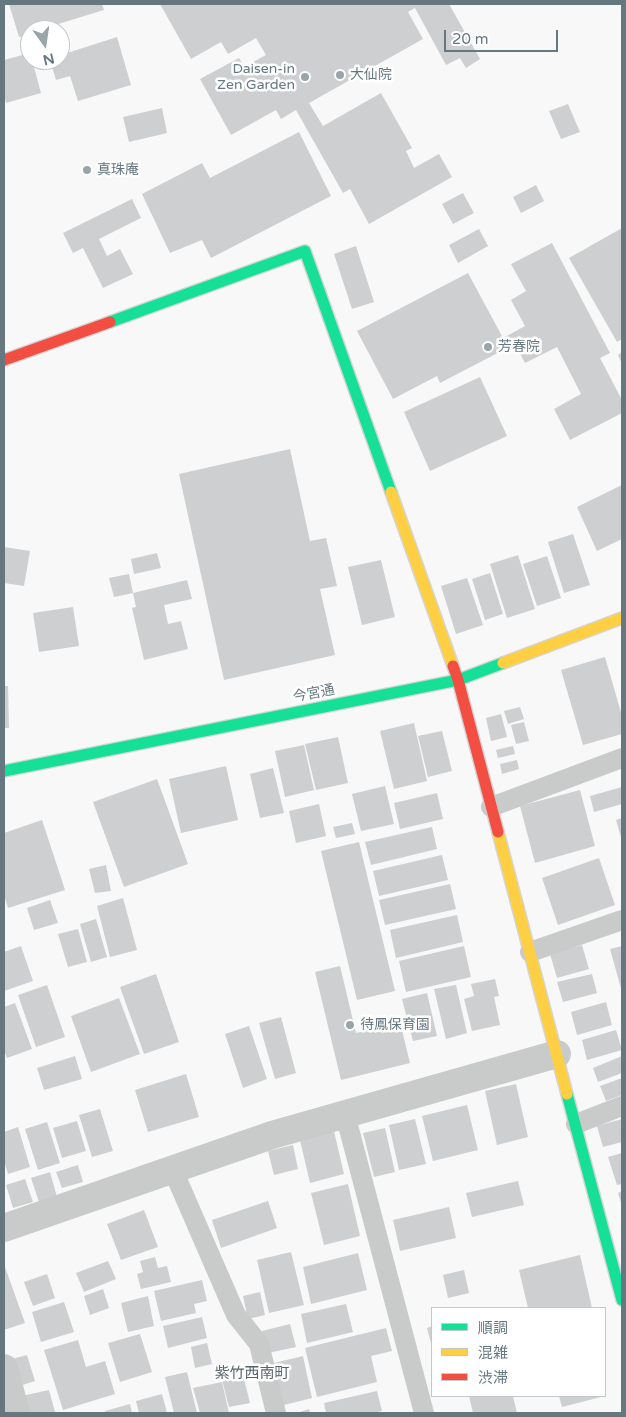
<!DOCTYPE html>
<html>
<head>
<meta charset="utf-8">
<style>
  body { margin:0 }
  #map { position:relative; width:626px; height:1417px; overflow:hidden; background:#f8f8f8; font-family:"Varela Round","Noto Sans JP",sans-serif }
  canvas { display:block }
  .frame { position:absolute; inset:0; border:5px solid #66787f; pointer-events:none }
  .legend { position:absolute; left:431px; top:1307px; width:175px; height:90px; box-sizing:border-box; background:#fff; border:1px solid #c2c9cc; margin:0; padding:6px 9px; list-style:none; font-size:15px; color:#66787f }
  .legend li { display:flex; align-items:center; gap:10px; height:25px }
  .legend b { width:25px; border:1px solid #c2c9cc }
  .north { position:absolute; left:20px; top:20px; width:50px; height:50px; box-sizing:border-box; background:#fff; border:1px solid #c2c9cc; border-radius:50%; rotate:166deg; font-size:14px; font-weight:700; line-height:20px; text-align:center; color:#66787f }
  .north::after { content:''; display:block; margin:auto; width:18px; height:22px; background:#99a5a9; clip-path:polygon(50% 0,100% 100%,50% 72%,0 100%) }
  .scale { position:absolute; left:444px; top:30px; width:114px; height:22px; box-sizing:border-box; border:2px solid #66787f; border-top:0; padding-left:6px; font-size:15px; line-height:18px; white-space:nowrap; color:#66787f; -webkit-text-stroke:4px #fff; paint-order:stroke }
</style>
</head>
<body>
<div id="map">
<canvas width="626" height="1417"></canvas>
<div class="frame"></div>
<ul class="legend">
<li><b style="height:6px;background:#16e098"></b>順調</li>
<li><b style="height:6px;background:#ffcf43"></b>混雑</li>
<li><b style="height:6px;background:#f24e42"></b>渋滞</li>
</ul>
<div class="north">N</div>
<div class="scale">20 m</div>
</div>
<script>
const ctx = document.querySelector('canvas').getContext('2d');
ctx.lineJoin = 'round';
function fillPath(path, color) { ctx.fillStyle = color; ctx.fill(path, 'evenodd'); }
function trace(path, color, width, dash) { ctx.strokeStyle = color; ctx.lineWidth = width; ctx.lineCap = dash ? 'butt' : 'round'; ctx.setLineDash(dash || []); ctx.stroke(path); }
function write(font, color, halo, rows, align = 'center') {
  ctx.font = font + ' "Varela Round","Noto Sans JP",sans-serif'; ctx.lineWidth = 5; ctx.setLineDash([]); ctx.textBaseline = 'middle'; ctx.strokeStyle = halo; ctx.fillStyle = color; for (const [text, x, y, turn = 0] of rows) {
    ctx.save(); ctx.translate(x, y); ctx.rotate((+turn || 0) * Math.PI / 180); ctx.textAlign = isNaN(turn) ? turn : align; if (halo) ctx.strokeText(text, 0, 0); ctx.fillText(text, 0, 0); ctx.restore();
  }
}
const building = new Path2D(`
  M9 4H102L104 10 55 25 57 30H30V34L19 37Z
  M160 4H449L480 59 466 68 460 58 446 65 415 8 408 12 423 39 309 103 323 126 381 93 412 148 406 151 414 168 439 154 452 177 369 224 350 189 343 193 296 110 281 119 276 110 231 135 200 79 239 58 244 67 266 55 256 38 228 54 221 42 191 59Z
  M117 37 131 85 78 101 70 76 56 80 50 60H60V42L64 54Z
  M30 53V60H32L41 93 6 103 4 95V60Z
  M568 104 580 132 561 139 549 111Z
  M162 108 167 133 129 142 123 117Z
  M299 132 331 196 211 258 202 240 170 253 142 194 202 163 210 178Z
  M536 185 544 201 521 213 513 197Z
  M463 193 474 213 453 224 442 204Z
  M132 199 141 218 99 239 107 256 120 249 133 274 103 288 83 248 73 253 63 233Z
  M622 228V339L617 342 569 258Z
  M479 229 488 246 458 263 449 245Z
  M552 243 610 353 600 358 622 400V413L570 440 554 409 581 394 557 347 525 363 515 344 440 383 437 376 393 399 357 331 468 273 503 338 525 326 511 300 526 291 511 264Z
  M356 246 374 302 352 309 334 254Z
  M622 352V364L618 355Z
  M480 377 507 436 430 471 404 412Z
  M290 449 310 541 326 538 337 586 320 589 335 655 224 680 179 474Z
  M622 485V539L597 551 577 507Z
  M573 534 590 585 564 593 548 542Z
  M4 547 30 551 24 586 4 583Z
  M157 553 161 568 134 574 131 559Z
  M518 555 535 609 507 618 490 564Z
  M547 556 561 598 537 606 523 564Z
  M381 560 395 617 362 625 348 567Z
  M490 573 503 614 485 620 472 579Z
  M129 574 133 593 114 597 109 578Z
  M467 578 483 625 456 634 441 586Z
  M187 580 192 599 164 605 168 624 181 621 188 649 144 660 132 608 136 607 133 593Z
  M73 607 79 646 39 652 33 613Z
  M605 657 622 716V734L583 745 561 670Z
  M4 686H8L9 728H4Z
  M520 707 524 719 508 724 504 711Z
  M501 714 507 737 491 741 486 718Z
  M524 722 529 741 516 744 511 725Z
  M414 723 427 781 394 789 380 731Z
  M442 731 452 771 428 777 418 736Z
  M338 737 348 783 316 790 305 744Z
  M304 745 314 790 285 797 275 751Z
  M513 746 515 754 498 758 496 750Z
  M517 760 519 769 502 774 500 764Z
  M226 766 238 820 181 833 169 779Z
  M273 768 284 813 260 818 250 774Z
  M157 779 188 864 124 887 93 802Z
  M385 786 394 824 361 831 352 794Z
  M622 787V804L594 812 590 796Z
  M580 790 595 846 535 863 520 806Z
  M437 793 443 819 400 829 394 803Z
  M319 804 326 836 296 843 289 811Z
  M622 818V841L616 820Z
  M42 820 65 890 8 908 4 895V833Z
  M352 823 355 834 336 838 333 827Z
  M432 827 437 849 371 865 365 842Z
  M359 842 395 991 357 1000 321 851Z
  M442 855 448 880 379 896 373 871Z
  M599 858 615 905 558 925 542 878Z
  M106 865 111 891 95 893 89 869Z
  M450 884 456 909 385 925 379 900Z
  M123 898 137 950 110 957 97 906Z
  M50 900 58 923 34 930 27 908Z
  M457 915 463 942 396 958 390 930Z
  M96 919 107 957 91 962 80 924Z
  M78 929 87 962 68 967 58 934Z
  M582 945 589 969 557 978 550 954Z
  M21 946 33 981 4 991V952Z
  M464 946 471 977 406 992 399 961Z
  M622 946V992L610 949Z
  M340 966 356 1033 400 1022 410 1063 341 1080 315 972Z
  M156 974 179 1042 144 1054 120 987Z
  M592 974 597 993 563 1002 557 982Z
  M495 979 499 996 494 997 500 1025 472 1031 464 999 474 996 471 984Z
  M47 985 65 1037 36 1047 18 995Z
  M456 985 467 1033 446 1039 434 989Z
  M427 993 437 1036 413 1041 402 999Z
  M119 998 140 1054 91 1072 71 1016Z
  M606 1002 612 1025 577 1035 571 1012Z
  M15 1003 32 1049 7 1058 4 1050V1007Z
  M281 1017 296 1073 275 1079 259 1023Z
  M249 1026 267 1079 243 1088 225 1034Z
  M616 1030 622 1050 587 1060 582 1040Z
  M75 1056 82 1079 44 1090 37 1068Z
  M622 1056V1073L598 1082 593 1068Z
  M186 1074 199 1117 148 1132 135 1090Z
  M622 1078V1095L606 1101 600 1086Z
  M516 1084 528 1137 497 1145 485 1091Z
  M467 1105 478 1150 433 1161 422 1116Z
  M100 1109 113 1151 92 1157 79 1115Z
  M415 1119 426 1164 399 1170 389 1125Z
  M622 1119V1142L603 1147 597 1126Z
  M77 1121 86 1151 62 1158 53 1128Z
  M47 1122 60 1163 38 1170 25 1129Z
  M18 1127 30 1167 8 1174 4 1161V1132Z
  M385 1128 395 1172 374 1177 363 1133Z
  M334 1131 344 1174 310 1183 300 1140Z
  M293 1145 298 1169 274 1175 268 1151Z
  M622 1153V1184L617 1185 608 1157Z
  M78 1165 83 1182 62 1188 56 1172Z
  M50 1172 57 1197 39 1202 31 1178Z
  M25 1179 33 1202 13 1208 6 1185Z
  M518 1181 524 1205 472 1217 466 1193Z
  M348 1184 360 1236 324 1245 311 1193Z
  M622 1191V1206L618 1193Z
  M268 1201 277 1228 221 1248 212 1220Z
  M449 1207 456 1238 400 1251 393 1220Z
  M144 1210 158 1247 121 1260 107 1224Z
  M291 1252 304 1305 269 1313 257 1260Z
  M358 1253 367 1290 311 1304 303 1267Z
  M580 1255 592 1308H528L519 1270Z
  M155 1257 158 1268 167 1266 171 1282 141 1289 137 1274 143 1272 140 1261Z
  M108 1261 116 1279 84 1292 76 1273Z
  M4 1264 25 1323 4 1330Z
  M464 1270 469 1293 448 1298 443 1275Z
  M47 1274 55 1298 33 1306 24 1282Z
  M202 1280 207 1301 194 1304 196 1313 161 1321 154 1291Z
  M103 1289 109 1308 90 1315 84 1296Z
  M260 1292 265 1315 248 1319 243 1296Z
  M148 1296 154 1326 128 1332 121 1303Z
  M64 1302 74 1332 41 1342 32 1312Z
  M346 1304 353 1332 307 1343 301 1314Z
  M202 1317 207 1338 168 1348 163 1326Z
  M290 1324 296 1347 268 1353 262 1331Z
  M432 1326V1347L427 1328Z
  M386 1328 392 1351 371 1356 377 1382 317 1397 305 1348Z
  M140 1334 152 1372 120 1382 108 1343Z
  M78 1340 86 1367 105 1361 115 1394 63 1410 44 1350Z
  M207 1343 212 1364 195 1368 191 1347Z
  M27 1355 35 1381 16 1387 8 1360Z
  M303 1356 312 1398 280 1406 270 1364Z
  M241 1367 250 1403 229 1407 220 1372Z
  M187 1372 197 1413H174L165 1377Z
  M222 1382 229 1413H200L193 1388Z
  M49 1390 55 1412 27 1413 22 1396Z
  M377 1391 382 1411 374 1413H326L324 1403Z
  M162 1394 167 1413H139L136 1401Z
  M469 1396H513L517 1413H473Z
  M559 1396H605L562 1407Z
  M130 1404 132 1413H105V1411Z
  M309 1409 310 1413H297Z`);
const lane = new Path2D(`
  M491 807 622 758
  M530 952 622 920
  M345 1114 424 1413
  M576 1124 622 1106
  M173 1170 236 1315 259 1344 276 1413`);
const street = new Path2D(`
  M4 1228 272 1135 557 1054
  M4 1368 16 1413`);
const fast = new Path2D(`
  M110 322 305 251 391 492
  M4 771 458 680 503 663
  M567 1094 622 1300`);
const slow = new Path2D(`
  M391 492 453 666
  M503 663 622 618
  M498 832 567 1094`);
const jam = new Path2D(`
  M4 360 110 322
  M453 666 458 680 498 832`);
const markers = [
  [340,75,5,"#99a5a9"],
  [305,77,5,"#99a5a9"],
  [87,170,5,"#99a5a9"],
  [488,347,5,"#99a5a9"],
  [350,1025,5,"#99a5a9"]
];
const poiNames = [
  ["Daisen-in",295,69,"right"],
  ["Zen Garden",295,85,"right"],
  ["大仙院",350,75],
  ["真珠庵",97,170],
  ["芳春院",498,347],
  ["待鳳保育園",360,1025]
];
const streetNames = [
  ["今宮通",314,694,-11]
];
const neighbourhoodNames = [
  ["紫竹西南町",252,1374]
];
fillPath(building, '#cdcfd0');
trace(fast, '#d4d5d6', 14);
trace(slow, '#d4d5d6', 14);
trace(jam, '#d4d5d6', 14);
trace(lane, '#c9cbcb', 20);
trace(street, '#c9cbcb', 28);
trace(fast, '#16e098', 11);
trace(slow, '#ffcf43', 11);
trace(jam, '#f24e42', 11);
for (const [x, y, r, color] of markers) { const dot = new Path2D(); dot.arc(x, y, r, 0, 2 * Math.PI); ctx.fillStyle = color; ctx.fill(dot); trace(dot, '#fff', 2); }
write('14px', '#66787f', '#fff', poiNames, 'left');
write('14px', '#66787f', '#fff', streetNames);
write('15px', '#58666b', '#fff', neighbourhoodNames);
</script>
</body>
</html>
